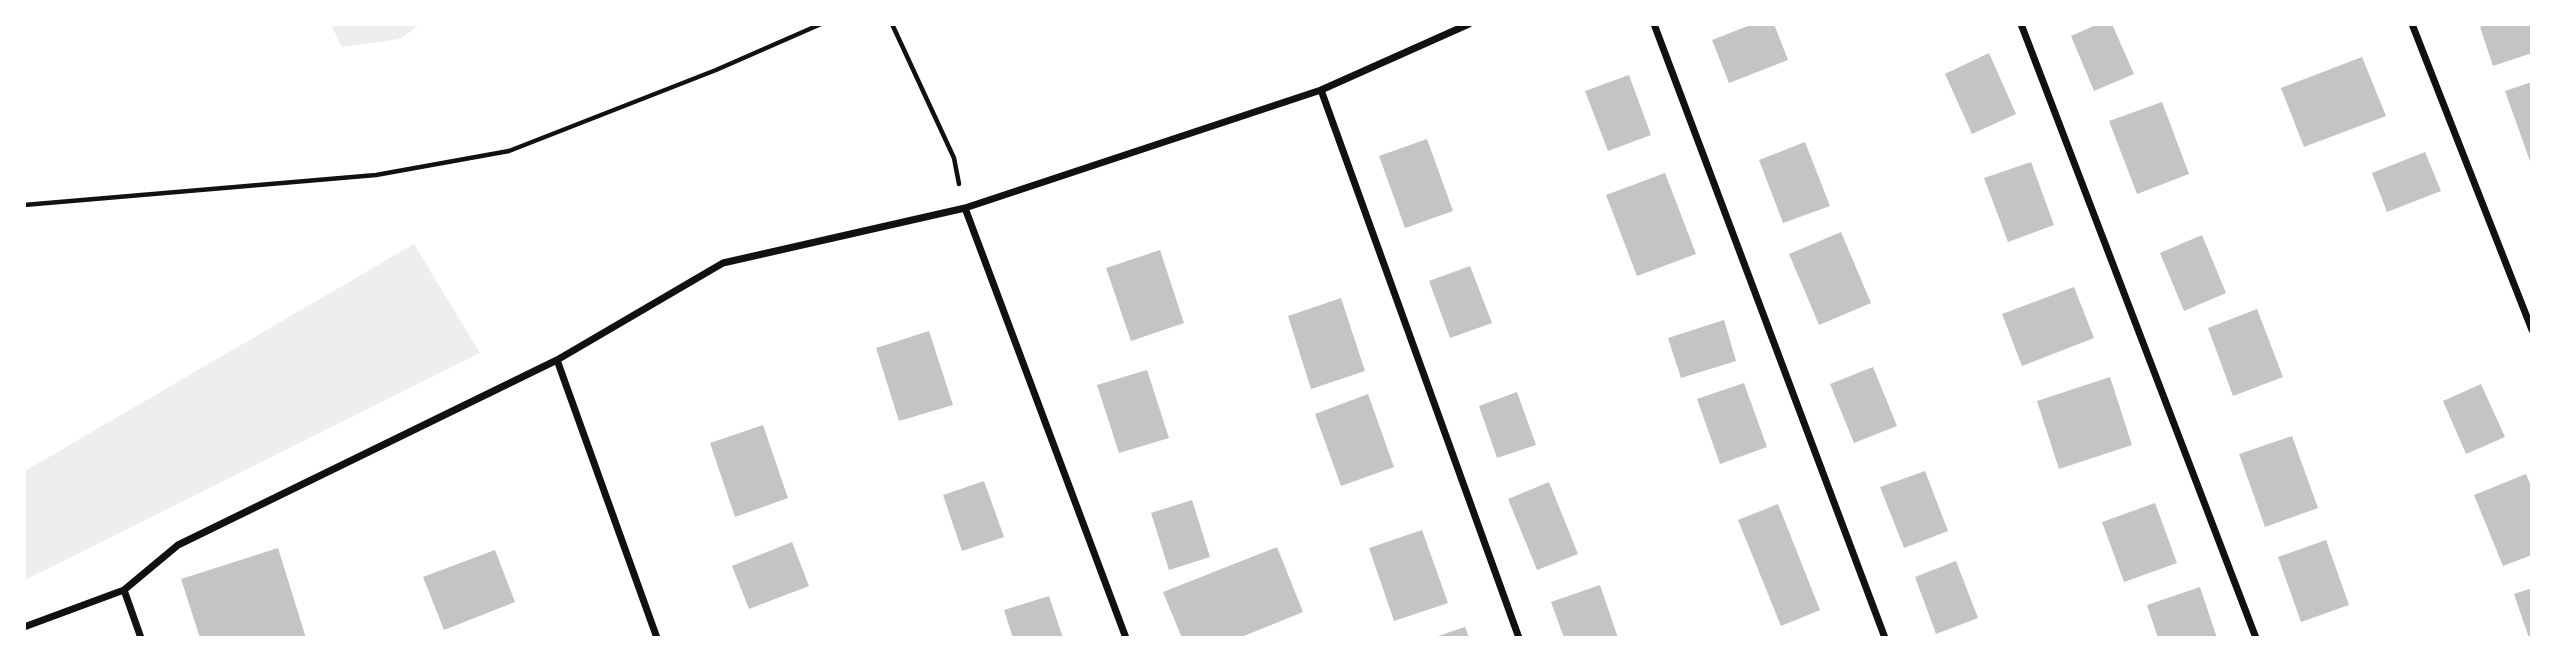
<!DOCTYPE html>
<html>
<head>
<meta charset="utf-8">
<style>
  body { margin:0 }
  #map { position:relative; width:2556px; height:662px; overflow:hidden; background:#fff; font-family:"Times New Roman",serif }
  canvas { display:block }
  .frame { position:absolute; inset:0; border:26px solid #fff; pointer-events:none }
</style>
</head>
<body>
<div id="map">
<canvas width="2556" height="662"></canvas>
<div class="frame"></div>
</div>
<script>
const ctx = document.querySelector('canvas').getContext('2d');
ctx.lineJoin = 'round';
function fillPath(path, color) { ctx.fillStyle = color; ctx.fill(path, 'evenodd'); }
function trace(path, color, width, dash) { ctx.strokeStyle = color; ctx.lineWidth = width; ctx.lineCap = dash ? 'butt' : 'round'; ctx.setLineDash(dash || []); ctx.stroke(path); }
const green = new Path2D(`
  M331 25H419L400 39 342 47Z
  M414 244 480 353 25 580V471Z`);
const building = new Path2D(`
  M1753 24H1774L1788 60 1729 83 1712 40Z
  M2098 24H2112L2134 74 2094 91 2071 36Z
  M2487 24H2532V53L2493 66 2480 27Z
  M1989 53 2016 114 1972 134 1945 74Z
  M2362 57 2386 116 2304 147 2281 88Z
  M1629 75 1651 135 1608 151 1585 91Z
  M2532 82V164H2531L2505 91Z
  M2162 102 2189 174 2137 194 2109 121Z
  M1427 139 1453 211 1405 228 1379 156Z
  M1805 142 1830 206 1783 223 1759 160Z
  M2425 152 2441 191 2387 212 2372 173Z
  M2031 162 2054 225 2008 242 1984 178Z
  M1665 173 1696 254 1637 276 1606 195Z
  M1841 232 1871 303 1819 325 1789 254Z
  M2202 235 2226 293 2184 311 2160 253Z
  M1160 250 1184 323 1131 341 1106 268Z
  M1470 266 1492 323 1450 338 1429 281Z
  M2074 287 2094 338 2022 366 2002 314Z
  M1341 298 1365 371 1311 389 1288 316Z
  M2257 309 2283 377 2233 396 2208 328Z
  M1724 320 1736 361 1681 378 1668 338Z
  M929 331 953 405 899 421 876 348Z
  M1873 367 1897 426 1854 443 1830 384Z
  M1147 370 1169 438 1119 453 1097 385Z
  M2110 377 2132 445 2059 469 2037 401Z
  M1744 383 1767 447 1720 464 1697 399Z
  M2481 384 2505 437 2466 454 2443 401Z
  M1517 392 1536 445 1497 458 1479 406Z
  M1368 394 1394 467 1341 486 1315 414Z
  M763 425 788 498 735 517 710 443Z
  M2292 436 2318 508 2265 527 2239 454Z
  M1925 471 1948 531 1904 548 1880 487Z
  M2526 474 2532 488V555L2503 566 2474 495Z
  M984 481 1004 537 962 551 943 495Z
  M1549 482 1578 554 1537 570 1508 499Z
  M1192 500 1210 557 1169 570 1151 513Z
  M2155 503 2177 563 2124 582 2102 522Z
  M1778 504 1820 610 1781 626 1738 520Z
  M1422 530 1448 603 1394 621 1369 548Z
  M2326 540 2349 605 2301 622 2278 557Z
  M792 542 809 586 749 609 732 566Z
  M1277 547 1303 612 1239 638H1182L1163 592Z
  M278 548 306 638H200L181 579Z
  M495 550 515 602 444 630 423 577Z
  M1956 561 1978 618 1936 634 1915 577Z
  M1600 585 1618 638H1564L1551 602Z
  M2200 587 2217 638H2158L2147 605Z
  M2532 588V638H2529L2514 594Z
  M1049 596 1063 638H1013L1004 610Z
  M1465 627 1469 638H1435V637Z`);
const path = new Path2D(`
  M892 24 954 158 959 184
  M24 205 376 175 509 151 716 70 821 24`);
const minor = new Path2D(`
  M1654 24 1885 638
  M2021 24 2256 638
  M2412 24 2532 330
  M1321 90 1519 638
  M965 208 1126 638
  M557 360 657 638
  M124 590 141 638
  M24 627 124 590 178 545 557 360 723 263 965 208 1321 90 1469 24`);
fillPath(green, '#eee');
fillPath(building, '#c4c4c4');
trace(path, '#111', 4.5);
trace(minor, '#111', 7);
</script>
</body>
</html>
